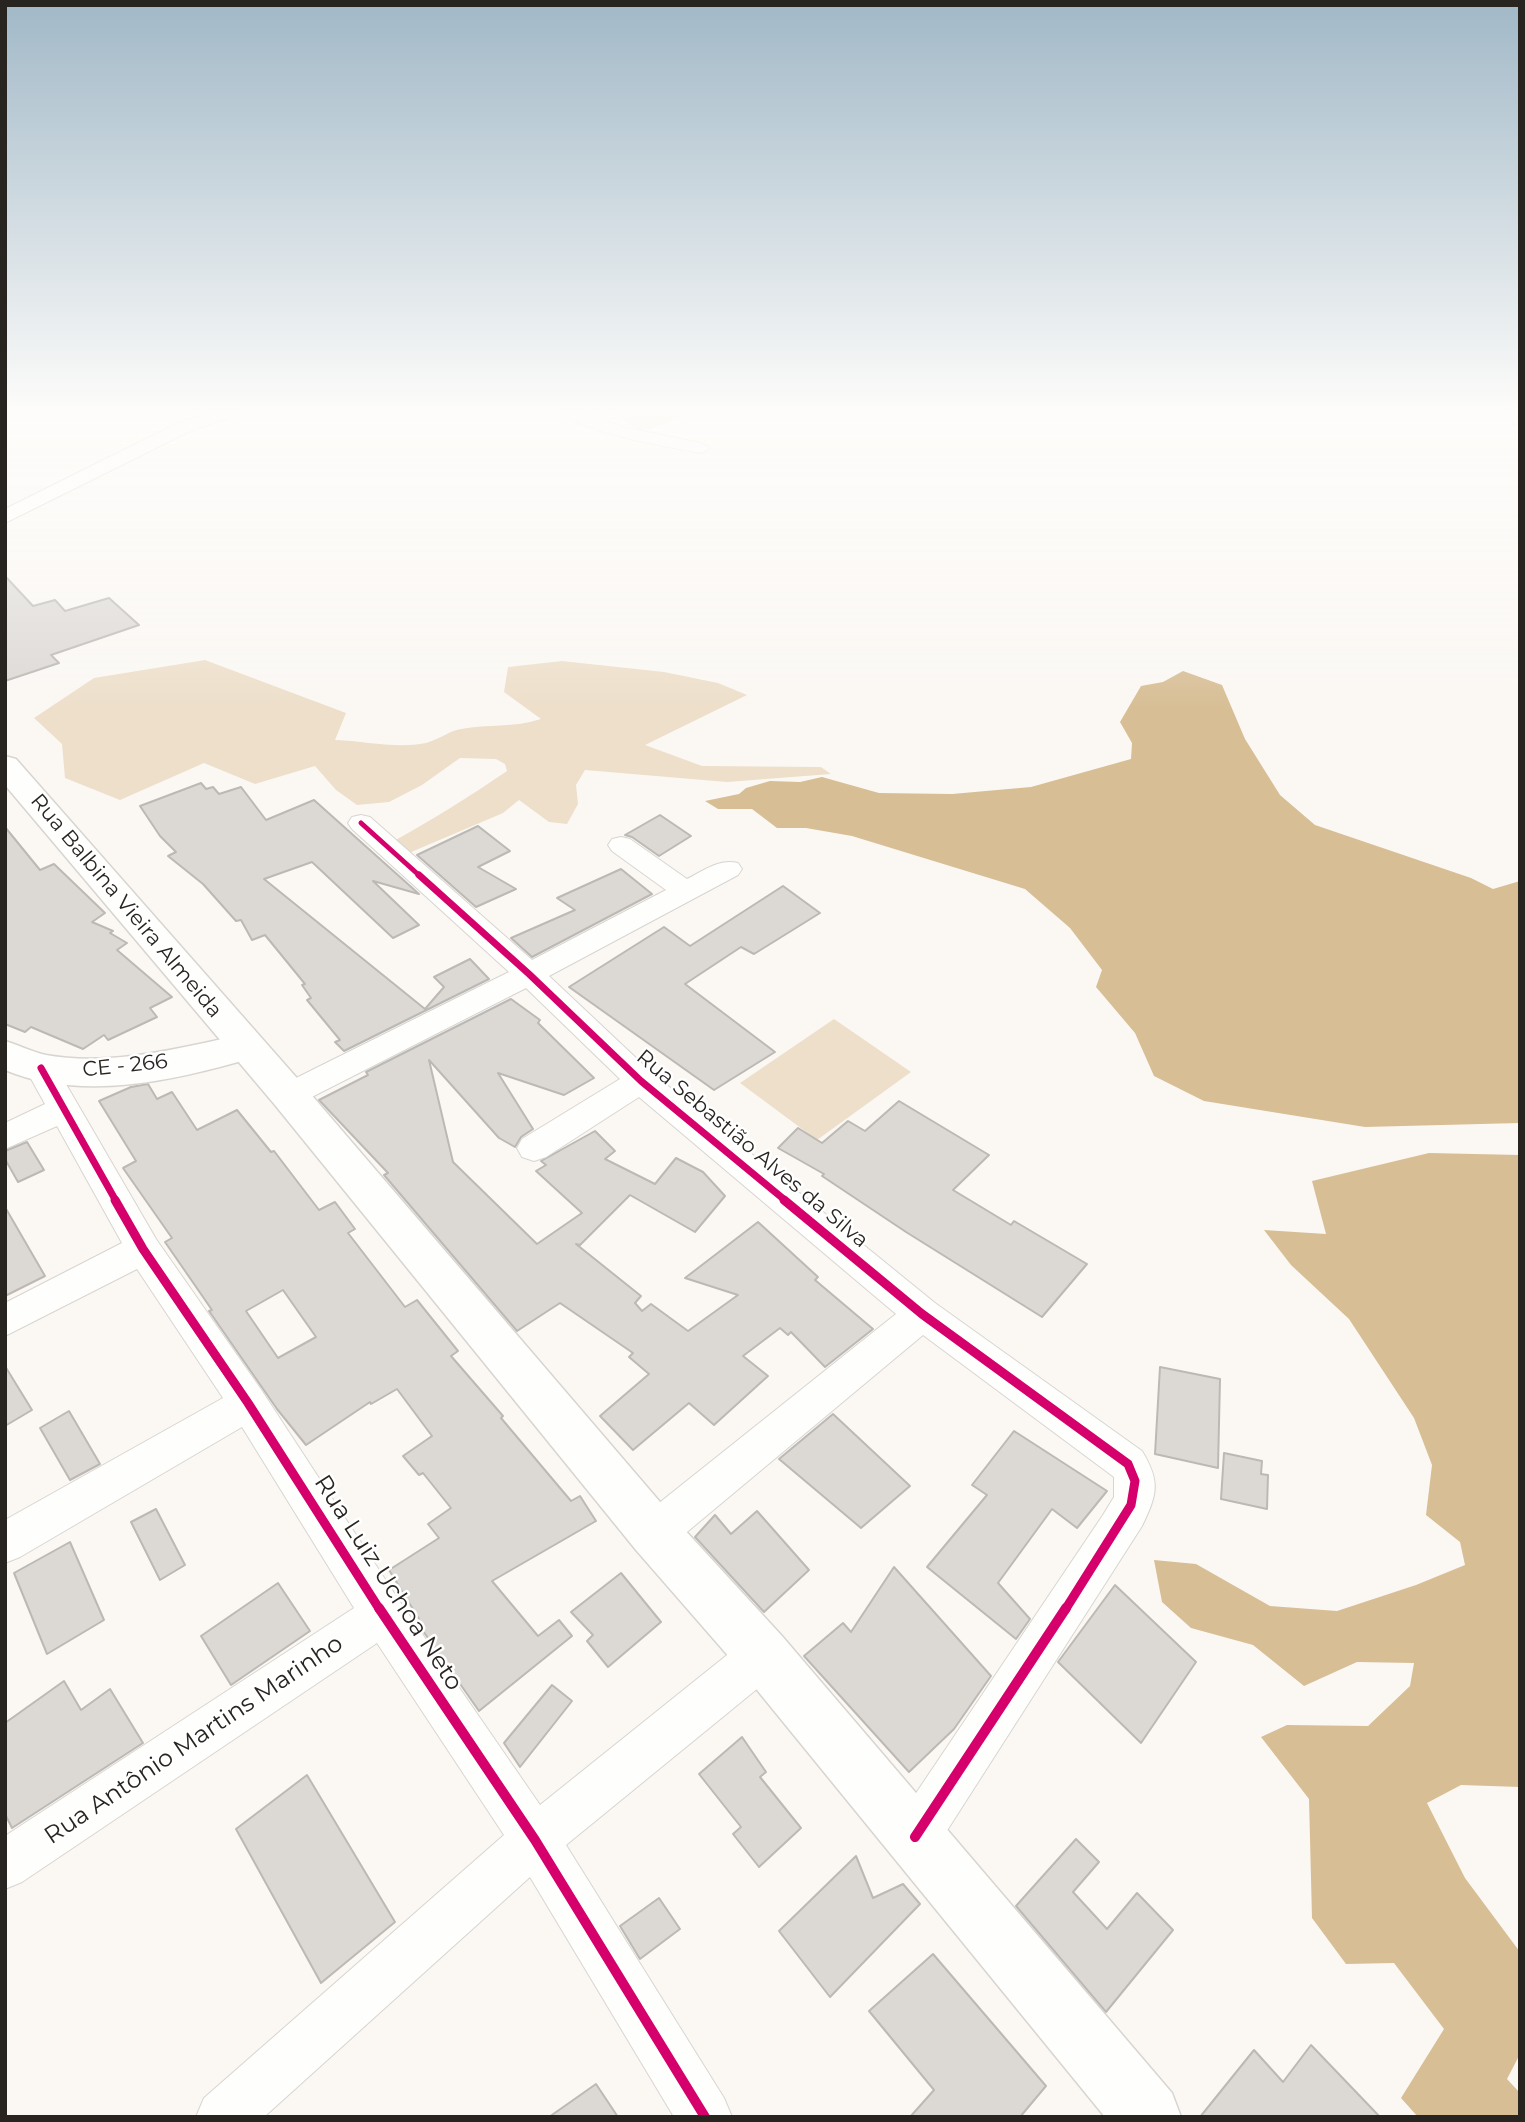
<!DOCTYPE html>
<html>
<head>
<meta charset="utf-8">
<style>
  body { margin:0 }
  #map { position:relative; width:1525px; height:2122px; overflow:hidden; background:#fbf8f4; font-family:Montserrat,sans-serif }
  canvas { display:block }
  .frame { position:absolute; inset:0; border:7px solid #282420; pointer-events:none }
</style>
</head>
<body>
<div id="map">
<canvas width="1525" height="2122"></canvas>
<div class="frame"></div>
</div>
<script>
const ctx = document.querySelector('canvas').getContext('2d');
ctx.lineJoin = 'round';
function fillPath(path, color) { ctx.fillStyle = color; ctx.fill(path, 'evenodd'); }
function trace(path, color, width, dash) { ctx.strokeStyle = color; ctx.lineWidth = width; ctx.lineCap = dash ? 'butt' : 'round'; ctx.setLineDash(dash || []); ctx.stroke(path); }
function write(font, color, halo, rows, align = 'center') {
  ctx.font = font + ' Montserrat,sans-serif'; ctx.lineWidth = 5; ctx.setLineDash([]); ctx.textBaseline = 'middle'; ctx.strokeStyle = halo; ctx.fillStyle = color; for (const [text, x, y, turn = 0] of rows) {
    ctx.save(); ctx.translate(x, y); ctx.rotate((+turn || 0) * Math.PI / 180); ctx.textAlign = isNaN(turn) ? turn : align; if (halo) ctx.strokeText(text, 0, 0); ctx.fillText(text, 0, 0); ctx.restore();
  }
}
const green = new Path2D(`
  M611 412H696L641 432Z
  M205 660 346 713 335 740C366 741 396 749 426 743 438 740 449 731 461 729 488 724 514 728 541 719L504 692 508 667 562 661 664 672 718 683 747 695 645 745 702 766 821 767 831 774 727 782 585 770 576 785 578 804 567 824 549 822 519 800 503 813 409 853 392 842C432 820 469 797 507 771L505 764 496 759 460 758 422 785 389 802 357 805 336 790 315 766 255 784 204 763 120 800 65 778 62 744 34 718 94 678Z
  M834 1019 911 1072 817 1140 740 1083Z`);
const water = new Path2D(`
  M1183 671 1222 685 1245 739 1280 795 1315 825 1471 878 1493 889 1520 881V1123L1365 1127 1204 1101 1154 1076 1135 1033 1096 987 1102 970 1070 928 1025 889 852 836 806 828H777L752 809H718L705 801 739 794 746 788 770 781 800 782 822 777 879 793 952 794 1031 787 1131 759 1132 743 1120 722 1141 686 1163 682Z
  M1429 1153 1520 1155V1787L1461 1785 1427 1803 1465 1878 1520 1952V2054L1507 2079 1520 2093V2117H1418L1401 2098 1444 2029 1394 1963 1346 1964 1312 1918 1309 1799 1261 1737 1287 1725 1368 1726 1410 1686 1414 1663 1357 1662 1304 1686 1253 1645 1191 1628 1162 1602 1154 1560 1196 1564 1270 1606 1337 1611 1416 1585 1465 1565 1460 1542 1426 1515 1432 1465 1414 1418 1349 1319 1291 1265 1264 1230 1326 1234 1312 1181Z`);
const building = new Path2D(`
  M5 576 33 606 55 600 65 611 109 598 139 625 51 655 59 663 5 681Z
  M201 783 206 789 213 787 219 794 241 787 266 820 314 800 419 894 373 881 419 925 393 938 312 862 264 879 425 1009 444 987 434 977 470 959 489 979 344 1051 335 1042 340 1040 307 1000 311 998 302 985 305 984 265 935 252 940 241 920 236 921 203 884 168 856 176 852 160 836 140 806Z
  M660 815 691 836 659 856 632 837 625 835Z
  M478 826 510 851 478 867 516 889 476 907 417 855Z
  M5 827 40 870 54 864 105 913 92 922 113 931 110 933 127 943 117 950 172 997 150 1008 157 1017 108 1040 104 1035 83 1049 31 1027 25 1032 5 1024Z
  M621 869 652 894 532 957 511 938 575 910 557 898Z
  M783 886 820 913 754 954 741 947 685 984 775 1052 714 1090 569 987 664 927 690 946Z
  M511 999 540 1020 538 1023 594 1078 564 1095 498 1073 533 1129 521 1137 515 1147 499 1138 429 1060 453 1162 537 1244 582 1213 536 1171 546 1165 541 1161 595 1131 615 1151 605 1159 655 1184 676 1158 703 1172 725 1196 695 1232 630 1195 580 1245 576 1244 641 1296 635 1303 642 1311 651 1304 688 1331 738 1295 685 1278 758 1222 818 1277 815 1280 873 1329 825 1367 791 1332 788 1335 780 1328 743 1356 768 1376 714 1425 689 1403 633 1450 600 1416 649 1374 629 1357 633 1353 560 1303 517 1331 384 1175 388 1173 319 1100 368 1075 366 1072Z
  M148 1084 157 1099 172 1092 197 1130 237 1110 271 1152 274 1151 319 1210 335 1202 355 1229 348 1233 405 1307 417 1300 458 1351 451 1356 503 1416 501 1418 571 1501 580 1496 596 1521 492 1581 538 1636 559 1620 572 1636 479 1711 416 1621 419 1619 389 1570 439 1538 428 1524 451 1508 423 1473 419 1475 403 1456 432 1436 397 1389 371 1404 370 1402 306 1445 277 1409 209 1311 212 1310 165 1242 172 1238 123 1168 136 1161 99 1101 131 1087ZM283 1290 316 1337 278 1358 246 1311Z
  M899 1101 989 1155 953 1190 1011 1225 1014 1221 1087 1264 1042 1317 906 1232 822 1176 824 1174 778 1148 798 1128 822 1143 848 1121 865 1131Z
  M27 1142 44 1170 18 1182 5 1159V1151Z
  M5 1207 45 1276 5 1296Z
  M5 1366 32 1410 5 1426Z
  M1160 1367 1220 1379 1218 1468 1155 1454Z
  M69 1411 100 1464 70 1480 40 1428Z
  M833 1414 910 1486 861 1528 779 1459Z
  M1014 1431 1107 1491 1077 1528 1052 1509 998 1583 1030 1619 1016 1639 927 1567 987 1495 972 1485Z
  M1224 1453 1262 1461 1261 1474 1268 1475 1267 1509 1221 1499Z
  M156 1509 185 1565 160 1580 131 1522Z
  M757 1511 809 1570 764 1612 695 1537 715 1515 731 1534Z
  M70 1542 104 1620 47 1654 14 1573Z
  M894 1567 991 1676 954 1729 909 1772 804 1656 843 1623 851 1632Z
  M621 1573 661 1622 608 1667 587 1641 593 1635 571 1612Z
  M278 1583 310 1631 231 1685 201 1636Z
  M1115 1585 1196 1662 1141 1743 1058 1662Z
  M64 1681 81 1710 110 1689 143 1743 12 1828 5 1814V1723Z
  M552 1685 572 1701 520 1767 504 1743Z
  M742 1737 766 1772 760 1777 801 1828 759 1867 733 1834 741 1827 699 1774Z
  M307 1775 395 1922 321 1983 236 1829Z
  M1076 1839 1099 1862 1073 1892 1107 1929 1137 1893 1173 1930 1106 2012 1016 1906Z
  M856 1856 873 1898 903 1884 920 1904 830 1997 779 1931Z
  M659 1898 680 1929 640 1959 620 1926Z
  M933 1954 1046 2086 1020 2117H910L934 2090 869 2011Z
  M1311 2045 1380 2117H1200L1254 2050 1283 2082Z
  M596 2084 618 2117H549Z`);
const street = new Path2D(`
  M212 412H237L234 416 188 432 5 523V509L176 424Z
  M560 412H582L623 427 701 443 710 448 701 453C654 444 606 437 563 416Z
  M1508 412H1520V425L1514 424Z
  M361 815 370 817 532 960 666 890 612 851 608 845 612 839 621 837 630 839 687 879C703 871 719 858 738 863L742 869 738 875 549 976 652 1073 935 1303 1142 1451C1161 1482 1157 1495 1142 1526L932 1854 915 1861 898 1854 891 1837 898 1820 1103 1515 1114 1497V1477L923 1335 669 1547 654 1553 639 1547 633 1533 639 1519 896 1314 639 1097 546 1157 534 1161 522 1157 517 1148 522 1139 620 1079 526 988 300 1103 289 1107 278 1103 273 1095 278 1087 509 972 352 829 348 823 352 817Z
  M41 1057 52 1060 156 1239 262 1391 398 1599 540 1805 747 1639 763 1633 779 1639 785 1655 779 1671 566 1845 724 2098 732 2117H674L530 1877 264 2117H196L204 2098 504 1835 377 1643 22 1882 5 1889V1836L354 1608 242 1427 20 1557 5 1563V1520L223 1398 137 1269 5 1336V1303L122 1243 57 1126 5 1149V1123L45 1104 25 1068 30 1060Z`);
const secondary = new Path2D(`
  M246 1034 259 1038 265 1047 259 1056C181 1079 84 1103 5 1070V1041C19 1045 32 1052 46 1055 112 1067 182 1047 246 1034Z`);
const primary = new Path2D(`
  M5 756 16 759 303 1085 672 1516 782 1636 1172 2093 1181 2117H1105L744 1674 636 1550 275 1105 5 785Z`);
const cyclewayFar3 = new Path2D(`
  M361 823 421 877`);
const cyclewayFar2 = new Path2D(`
  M419 875 529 974 641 1081 786 1201
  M41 1068 116 1201`);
const cyclewayFar1 = new Path2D(`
  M115 1200 143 1249 248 1403 380 1610
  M784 1200 922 1314 1128 1464 1135 1481 1131 1505 1065 1610`);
const cycleway = new Path2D(`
  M379 1608 535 1840 705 2117
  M915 1837 1066 1608`);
const streetNames = [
  ["Rua Balbina Vieira Almeida",126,906,50],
  ["CE - 266",125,1066,-6],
  ["Rua Sebastião Alves da Silva",752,1149,40]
];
const nearStreetnames = [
  ["Rua Luiz Uchoa Neto",388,1583,57],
  ["Rua Antônio Martins Marinho",194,1740,-34]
];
fillPath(green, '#eddfca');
fillPath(water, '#d7be95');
fillPath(building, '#dcd9d5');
trace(building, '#bcb9b5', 2);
trace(street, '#d8d5d1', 2);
trace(secondary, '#d8d5d1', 3);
trace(primary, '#d8d5d1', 3);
fillPath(street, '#fefefd');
fillPath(secondary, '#fefefd');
fillPath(primary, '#fefefd');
trace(cyclewayFar3, '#d6006c', 5);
trace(cyclewayFar2, '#d6006c', 7);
trace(cyclewayFar1, '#d6006c', 9);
trace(cycleway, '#d6006c', 10);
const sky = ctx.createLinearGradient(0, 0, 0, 709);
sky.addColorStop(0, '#a1b8c7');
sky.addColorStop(0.58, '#fdfcfa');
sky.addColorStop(1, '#fdfcfa00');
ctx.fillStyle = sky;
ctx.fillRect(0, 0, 1525, 709);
write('21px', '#282420', '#fff', streetNames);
write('24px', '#282420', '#fff', nearStreetnames);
</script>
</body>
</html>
